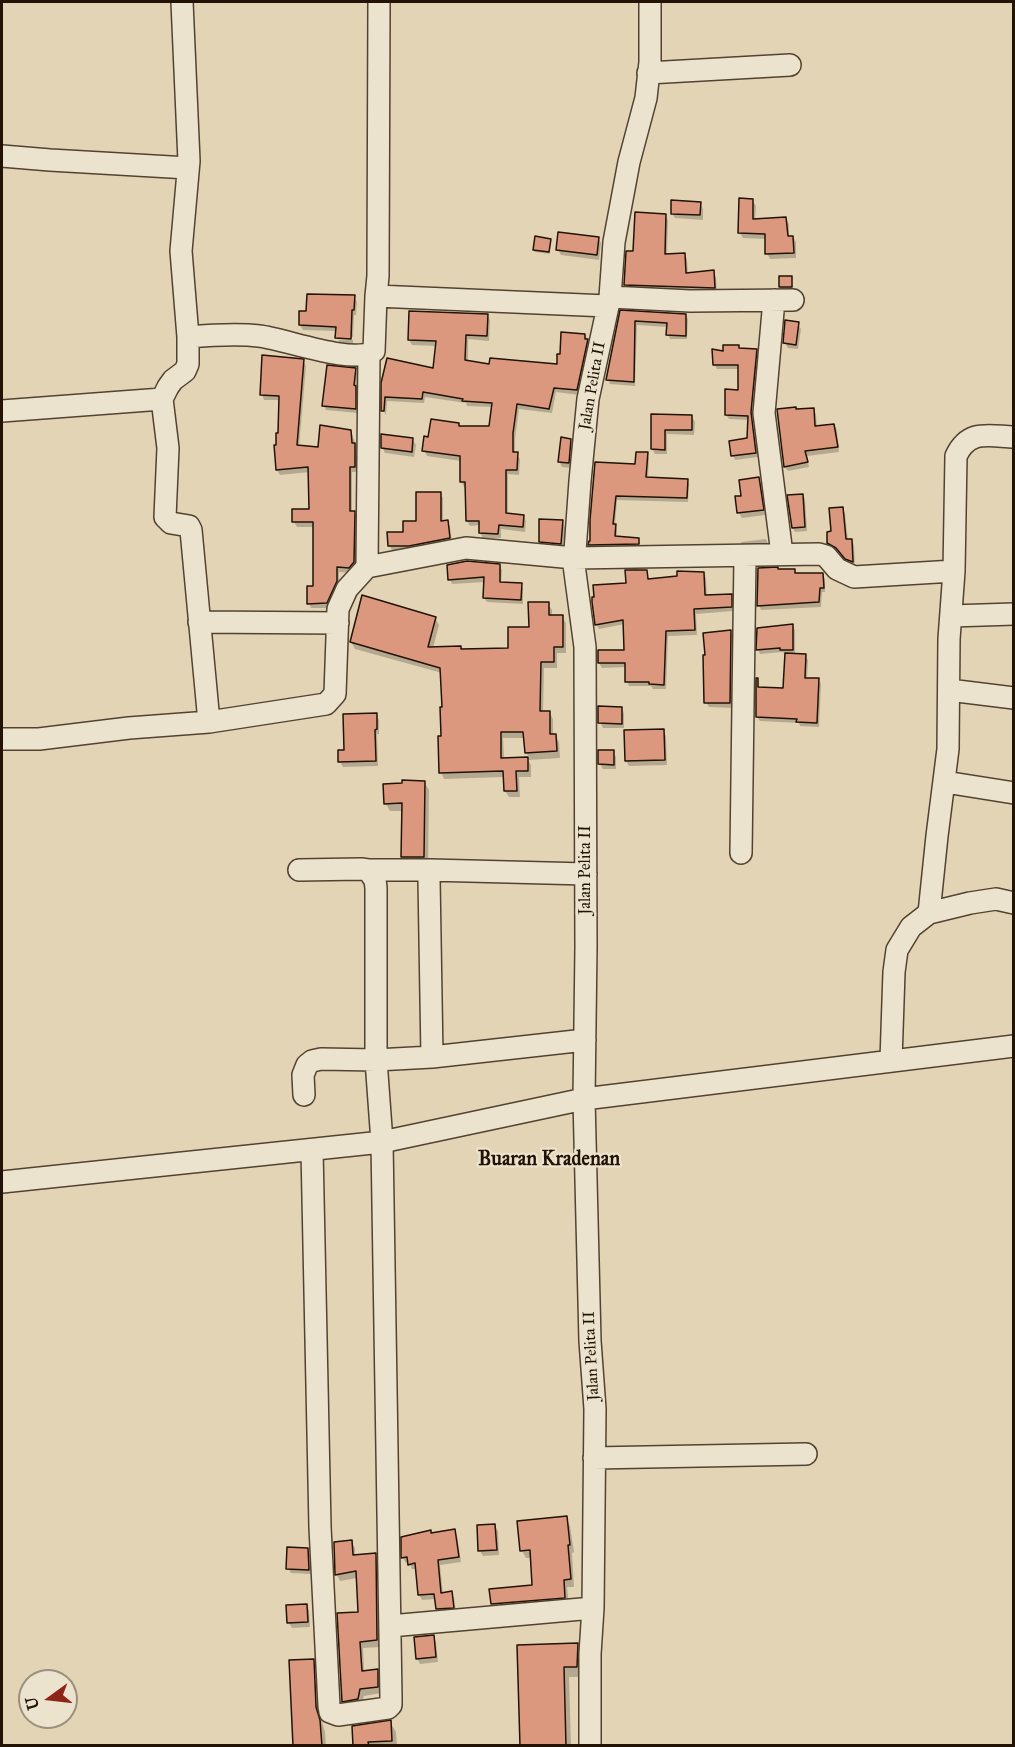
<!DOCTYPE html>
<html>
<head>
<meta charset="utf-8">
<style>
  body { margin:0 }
  #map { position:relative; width:1015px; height:1747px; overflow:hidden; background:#e2d4b4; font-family:"IM FELL Great Primer",serif }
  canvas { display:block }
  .frame { position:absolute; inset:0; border:3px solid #221305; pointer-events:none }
  .north { position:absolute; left:18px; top:1669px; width:60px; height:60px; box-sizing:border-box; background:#ece3ce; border:2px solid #9b907e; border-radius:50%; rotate:255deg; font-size:16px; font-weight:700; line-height:24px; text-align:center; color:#221305 }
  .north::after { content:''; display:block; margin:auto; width:21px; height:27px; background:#8f2418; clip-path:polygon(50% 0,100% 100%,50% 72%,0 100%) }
</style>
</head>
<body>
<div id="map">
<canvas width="1015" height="1747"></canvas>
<div class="frame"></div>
<div class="north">U</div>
</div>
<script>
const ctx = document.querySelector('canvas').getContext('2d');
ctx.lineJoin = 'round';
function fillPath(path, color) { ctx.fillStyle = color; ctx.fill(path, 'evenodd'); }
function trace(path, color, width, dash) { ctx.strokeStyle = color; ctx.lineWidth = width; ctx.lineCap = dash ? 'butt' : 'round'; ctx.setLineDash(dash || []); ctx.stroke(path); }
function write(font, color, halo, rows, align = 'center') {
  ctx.font = font + ' "IM FELL Great Primer",serif'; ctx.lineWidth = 4.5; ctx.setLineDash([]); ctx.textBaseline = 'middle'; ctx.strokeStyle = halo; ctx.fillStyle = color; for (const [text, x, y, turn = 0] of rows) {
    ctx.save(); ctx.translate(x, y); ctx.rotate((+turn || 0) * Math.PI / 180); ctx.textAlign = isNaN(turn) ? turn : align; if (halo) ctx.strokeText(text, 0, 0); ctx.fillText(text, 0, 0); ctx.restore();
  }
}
const shadow = new Path2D(`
  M752 200 756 206 755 220 786 218 789 224V237H793L796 242V258L770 259 767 253 766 239 743 238 740 233Z
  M700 203 703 209V220L675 218 672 213Z
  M665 215 668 220 667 255H684L687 259 688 274 713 272 716 277 717 292 628 289 625 285 634 253Z
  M598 238 601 243 599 260 561 255 558 250Z
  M550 240V254L535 252 534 250Z
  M791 277 793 289H782L780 287Z
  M354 297 357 302 356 315H354L353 337H337V339V331L303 330 300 325Z
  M621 312 685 315 688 319 687 339H670L668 334V327L637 325 635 386 610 384 608 379Z
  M410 313 487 315 490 320 489 341 468 339V362L490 366H558L561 355 585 335 588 340 590 346 579 395 556 392 552 413 519 409 515 439V453L520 459 519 475 508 474V515L523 516 526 521 525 532 501 529V538H483L480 533V525L470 526 467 521V487H464L461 481V461L427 456 424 450 460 427 490 428 493 407 467 406 466 403 425 397 424 403 387 401 386 415 383 410V383L435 369 437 346 412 345 409 340Z
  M798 324 801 329 798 349 788 348 785 343Z
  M338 340H353V343H340Z
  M738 347 740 350H756L759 355 753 418 758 457 735 460 733 455 749 439V420L729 419 726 415 739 391 740 369H717L714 364 725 352Z
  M303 361 306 366 299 447 319 449 351 431 357 449V472H352V512L357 517 356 567 352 573 339 572V587L329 608H311L309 603 315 588V527H297L294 522 310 510V472L280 475 277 470 280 400H264L262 395Z
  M355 369 358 374V413L326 410 324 406Z
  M813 409 816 414 817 428 834 425 837 430 839 452 807 456 809 467 788 471 785 467Z
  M653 415 692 417 695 422 694 435 667 434V454H655L652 449Z
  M413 440 416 445 414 457 385 453 382 447Z
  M570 440 573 445 571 468 562 467 559 461Z
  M647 454 649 458 648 479 687 480 689 484 688 502 617 500 615 525 617 530V538L638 540 640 548 592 549 590 545 592 542 591 520Z
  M759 479 762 484 765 515 742 518 739 513 737 498 743 497Z
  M440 493 443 498V522L447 521 450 526 452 542 412 550H392L389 545 418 522Z
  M802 495 805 499 807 531 795 532 793 528Z
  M842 508 845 513 848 541H851L854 545 855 566 849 563 840 552 832 548 829 543Z
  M562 522 565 527 563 549 543 547 540 542Z
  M766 539 769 546H743L741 542Z
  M499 565 502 570 501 583 521 584 523 589V604L487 602 484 598 485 582 452 584 450 579Z
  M646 571 649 580 703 573 706 578 707 597 731 595 734 600 733 611 696 614 697 635 668 636 666 689H653L651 686H629L627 681V667L602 668 599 663 626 651 625 624 599 629 596 624 627 585Z
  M794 571 796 575H822L825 579V592H822L821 607 761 610 759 605Z
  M548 604 552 610V616L562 617 566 623V653H557V668H544L543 712H549L553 719V735H555L559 742 560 758 528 760 531 765V777H519L520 797H509L505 791 504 777 444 779 441 772 442 673 355 649 351 642 435 618 439 625 433 648 460 647 462 650H510L530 628ZM503 738H525L526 753 530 758 504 759Z
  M793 626 795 630V655H805L808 660 807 680H819L821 684 819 727 800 726 799 723 760 721 757 717 758 680 760 689H785L786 654 782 652 760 654 758 649Z
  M730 632 733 636 732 708 709 707 706 702Z
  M621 708 624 713V728H603L600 722Z
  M376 715 379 720V734H377L378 766 343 767 340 762 339 751H346Z
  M663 731 666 736 667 765 629 766 626 761Z
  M613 752 616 757V769H603L600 764Z
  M424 782 429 790 428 865H407L402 857 403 811H390L386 804Z
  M566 1518 570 1526 574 1552 572 1553 574 1587H567L569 1605 497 1611 492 1604 534 1586 532 1558H526L522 1551Z
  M495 1526 498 1531 499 1555 483 1556 480 1551Z
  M454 1530 457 1535 461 1562 440 1565 443 1594 451 1593 454 1598 456 1612 440 1614 437 1609 436 1599 422 1600 419 1595 417 1569H412L409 1562 406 1563 403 1558V1538Z
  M351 1542 355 1548V1556L375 1555 379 1562 380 1647 363 1648 364 1672 377 1670 381 1677V1693L364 1696 361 1706 347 1708 343 1701 360 1613 357 1578 340 1581 337 1575Z
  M307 1550 310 1555 311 1574 291 1573 288 1568Z
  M306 1605 309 1610 310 1627 292 1628 289 1623Z
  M434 1636 436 1642 438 1662 420 1664 417 1658Z
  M577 1645 583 1655 582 1677H569L571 1746H521L519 1646Z
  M313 1660 319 1670 321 1718 325 1732 326 1746H294Z
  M390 1722 396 1732 397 1746H355Z`);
const building = new Path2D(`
  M739 198 753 199V219L786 217 788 236H793L794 253 765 254V234L738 233Z
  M671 200 701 202 700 215 671 214Z
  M635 212 666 214 665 254 685 253 686 273 714 270 715 288 624 285 626 251H633Z
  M558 232 599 237 597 255 556 250Z
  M535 236 551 239 549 252 533 250Z
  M779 276H792V287H779Z
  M307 294 355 295 354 310H352L351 339 335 338 336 327 299 325V311H306Z
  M620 310 686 314V336L666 335 667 323 635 321 634 382 606 380Z
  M409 311 488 314 487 336 466 335 465 360 489 364 490 358 557 364V354H560L561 332 585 334V339H588L577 390 554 388 549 409 517 404 513 433V452H518L517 470H506V513L524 515 523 527 499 525 498 534 479 533V521H466L465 482H460V456L422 451 424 436 428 437 431 419 459 423V426H489L492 403 462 401 463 399 423 392 422 399 385 397 384 411H381V383L387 358 433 368 436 341 408 340Z
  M785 320 799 322 796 345 783 343Z
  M723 345H739V348L757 349 751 412 756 453 731 456 729 441 747 438 748 416 725 415V389L738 390V365H713L712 349 723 351Z
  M262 355 304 359 297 445 318 447 320 425 351 430 352 443H355V467H350V511H355L354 562 349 568 337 567V581L327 603 307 604V586H313V522H292V509H309L308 467 276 470 274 445H276V433H278L279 396 260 395Z
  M327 365 356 368 354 385 356 386V409L322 406Z
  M796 407V409L814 408 815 426 834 424 838 447 805 451 808 462 784 467 777 409Z
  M651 414 692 415V430H665V450L651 449Z
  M381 434 413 438 412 452 381 448Z
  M561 437 571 439 569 463 558 462Z
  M636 452H648L646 477 688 479 687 498 616 496 613 524H616L615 536 639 538V544L588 545 589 541H590V520L595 462 635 464Z
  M759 477 764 510 737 513 735 496H741L739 480Z
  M416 492H441V521L448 520 450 538 409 546H388L387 532H403V521H416Z
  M803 494 805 527 792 528 787 495Z
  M843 507 846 539H852L853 562 845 559 836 548 827 543V532L831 531 829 508Z
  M539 519 563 520 561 544 539 542Z
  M467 561 500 564V582L522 583 521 600 483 598 484 577 448 580 447 565Z
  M778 567V569H795V573H823L824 588H820L819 602 757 606 758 568Z
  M625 570H647L648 579 677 576V571L704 572 705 595 732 594V607L694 609 695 630 666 631 664 685 649 684V682H625V663H598V650H624L623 620 595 625 592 602V597H594L593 585 626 583Z
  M362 595 436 617 428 647 461 646V649L508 648V627H529L528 602H549V615H563V647H554V662H541L540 711H550V734H556L557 751 525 753 523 732H501V758L528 757V771H516L517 791H504L503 771 439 773 438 736H441L440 707H442L440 668 350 642Z
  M793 624V650H780V648L756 650 757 628Z
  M731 630 730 703H704L703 655H705L703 633Z
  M785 653 806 654 805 678H819L817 723 796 722 797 719 756 717V678H758V687L783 688Z
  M598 706 622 707V724L598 723Z
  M377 713V729L375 730 376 761 338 762V750H344L343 714Z
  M664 729 665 760 625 761 624 730Z
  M598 750H614V765L598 764Z
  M402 780 425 781 424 857H401L402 803 384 804 383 784 402 783Z
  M567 1516 570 1545H568L571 1579 564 1580 565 1598 491 1604 489 1589 532 1585 530 1550 520 1551 517 1521Z
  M495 1524 497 1550 478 1551 477 1525Z
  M455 1529 459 1557 438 1560 441 1593 452 1591 454 1608 436 1609 434 1594 418 1595 415 1563 408 1565 407 1557 401 1558V1537L431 1530V1533Z
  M352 1540 353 1555 376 1553 377 1640 360 1642 362 1671 378 1669V1687L360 1689 358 1699 342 1702 337 1613 358 1612 356 1571 335 1575 334 1542Z
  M287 1547 308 1548 309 1570 286 1569Z
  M307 1604 308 1622 287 1623 286 1605Z
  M434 1635 436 1657 416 1659 414 1637Z
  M578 1643 577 1667H564L566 1746H520L517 1645Z
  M314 1659 316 1707 320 1720 322 1746H293L289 1660Z
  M391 1720 392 1741 368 1742 369 1746H353L352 1726Z`);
const minor = new Path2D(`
  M379 2 378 276 376 296 607 306
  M648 73 790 65
  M2 156 50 160 188 168
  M610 297 690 301 793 300
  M774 300 764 413 782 554
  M188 337C211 335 237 333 259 336 286 339 352 365 374 351L376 296
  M162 399 168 448 165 517 171 523 189 526 191 530 209 722
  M2 411 162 399 168 387 173 380 185 371 188 364V337L181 251 189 161 182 2
  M367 567 369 354
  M951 616 1014 614
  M199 622 338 623
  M949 690 1014 698
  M2 739H39L129 728 209 722 326 704 335 694 338 609 347 589 367 567 466 548 574 558 819 554 826 556 837 569 854 577 954 571 956 456C969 429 988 436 1014 437
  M945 782 1014 793
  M741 853 745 556
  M299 870 361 869 368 870 375 880 376 888V1060L382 1142 391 1698V1705L388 1708 338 1715 330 1712 329 1706 320 1527 312 1150
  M368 870H430
  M929 913 937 836 948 749 949 639 954 571
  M585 1040 432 1057 429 879 430 870 586 874
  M891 1060 894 972 897 950 911 927 929 913 970 903 996 899 1014 903
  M304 1095 303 1075 307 1065 312 1061 321 1059 376 1060 432 1057
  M2 1182 382 1142 584 1099 1014 1046
  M594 1458 806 1454
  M390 1626 593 1608
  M590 1746V1654L593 1608 595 1409 590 1341 584 1099 586 947 585 647 574 565 580 481 588 399 610 297 614 242 629 162 646 98 650 62V2`);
const streetNames = [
  ["Jalan Pelita II",593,386,-80],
  ["Jalan Pelita II",586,870,-90],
  ["Jalan Pelita II",592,1356,-93]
];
const quarterNames = [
  ["Buaran Kradenan",549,1160]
];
fillPath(shadow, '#0003');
fillPath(building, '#dc987f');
trace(building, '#221305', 1.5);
trace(minor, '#524331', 24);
trace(minor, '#ece3ce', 21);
write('16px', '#221305', '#ece3ce', streetNames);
write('bold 20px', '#221305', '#ece3ce', quarterNames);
</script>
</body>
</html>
